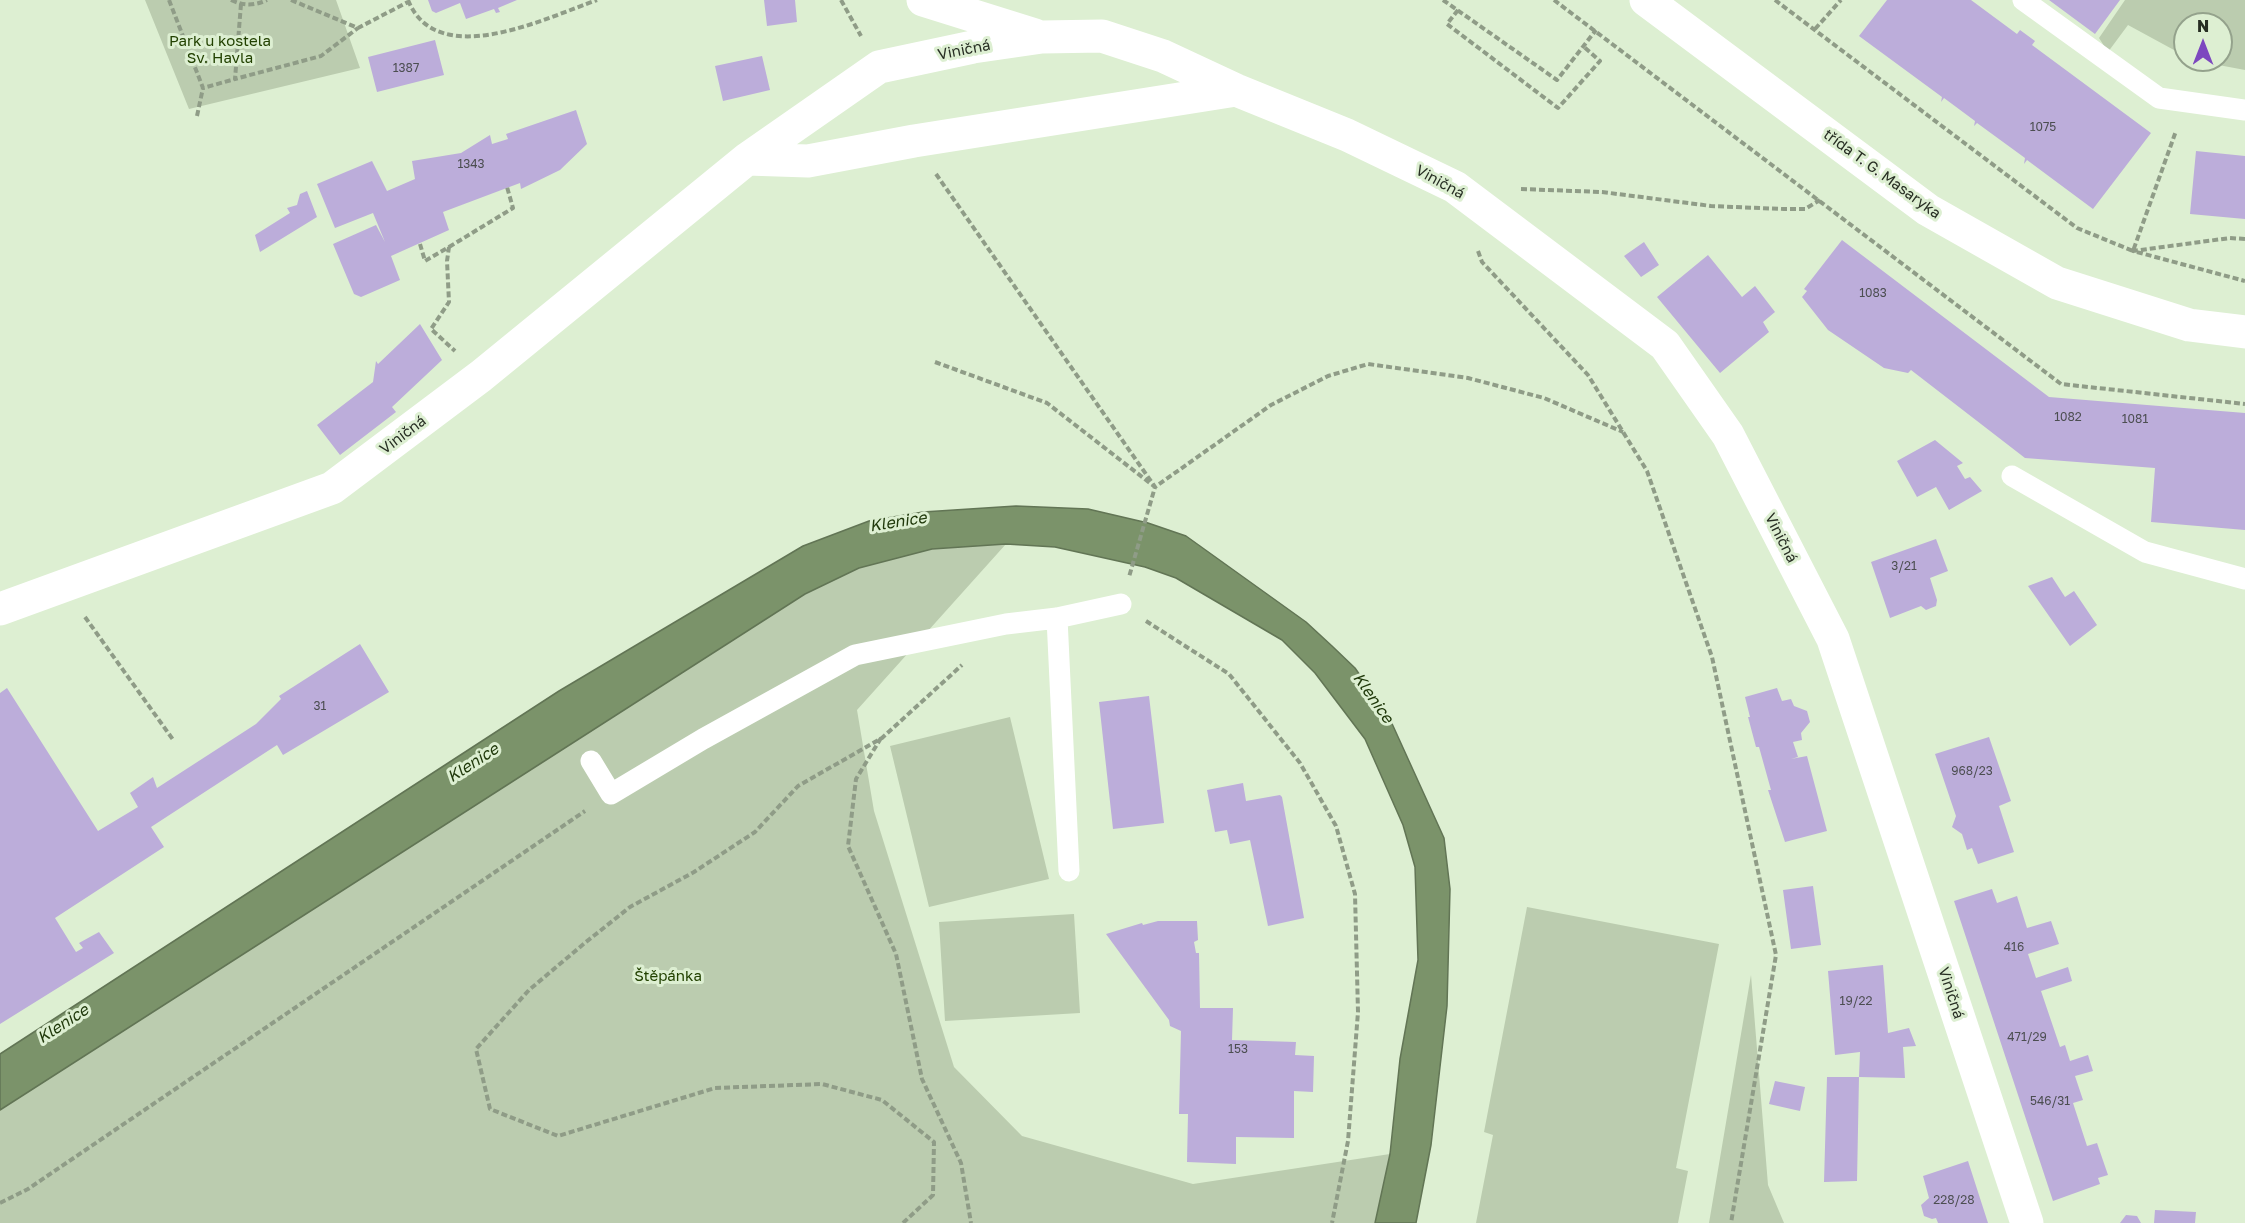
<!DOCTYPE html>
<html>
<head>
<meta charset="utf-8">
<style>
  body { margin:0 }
  #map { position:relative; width:2245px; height:1223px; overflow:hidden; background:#ddefd2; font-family:"Golos Text",sans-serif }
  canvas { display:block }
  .north { position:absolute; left:2173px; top:12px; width:60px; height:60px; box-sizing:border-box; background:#ddefd2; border:2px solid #94a28c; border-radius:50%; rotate:0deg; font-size:16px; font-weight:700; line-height:24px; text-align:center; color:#272e23 }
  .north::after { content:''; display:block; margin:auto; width:21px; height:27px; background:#7d48bf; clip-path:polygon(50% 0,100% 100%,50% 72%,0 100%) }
</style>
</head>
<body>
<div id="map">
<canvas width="2245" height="1223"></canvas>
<div class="north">N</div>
</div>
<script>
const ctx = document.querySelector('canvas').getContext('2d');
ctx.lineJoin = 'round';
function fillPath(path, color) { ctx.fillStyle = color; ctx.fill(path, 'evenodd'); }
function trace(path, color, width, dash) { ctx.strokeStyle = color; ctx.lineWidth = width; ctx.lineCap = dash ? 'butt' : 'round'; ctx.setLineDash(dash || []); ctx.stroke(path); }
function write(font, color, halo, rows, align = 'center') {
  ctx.font = font + ' "Golos Text",sans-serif'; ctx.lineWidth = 6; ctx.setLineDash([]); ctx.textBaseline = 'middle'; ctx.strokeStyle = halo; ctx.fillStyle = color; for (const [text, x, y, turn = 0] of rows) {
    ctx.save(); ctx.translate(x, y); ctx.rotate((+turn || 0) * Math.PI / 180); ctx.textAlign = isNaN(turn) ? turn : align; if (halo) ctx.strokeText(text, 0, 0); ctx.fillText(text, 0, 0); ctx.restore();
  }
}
const green = new Path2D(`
  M145 0H336L360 68 189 109Z
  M2125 0H2245V70L2192 60H2221V24H2185V56L2128 25 2108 52 2099 38Z
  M1006 544 857 710 874 811 954 1067 1022 1136 1193 1184 1390 1154 1375 1223H0V1110L805 594 859 568 932 549Z
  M1010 717 1049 879 929 907 890 746Z
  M1527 907 1719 944 1676 1168 1688 1171 1678 1223H1476L1493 1135 1484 1132Z
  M1074 914 1080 1013 945 1021 939 922Z
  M1751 975 1768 1185 1784 1223H1709Z`);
const water = new Path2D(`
  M1016 506 1088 509 1148 523 1186 536 1306 622 1332 646 1355 668 1389 717 1444 838 1450 889 1447 1006 1431 1145 1416 1223H1375L1390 1154 1400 1059 1418 960 1415 867 1403 825 1365 739 1315 673 1282 640 1176 578 1145 567 1055 547 1006 544 932 549 859 568 805 594 0 1110V1054L559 691 803 546 869 521 923 512Z`);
const building = new Path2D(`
  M428 0H517L498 8 500 12 496 13 494 9 466 19 460 3 436 13 432 11Z
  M764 0H795L797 22 767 26Z
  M1887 0H1971L2017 34 2020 30 2035 41 2032 45 2151 133 2093 209 2027 160 2024 164 2025 158 1977 123 1974 126 1975 121 1944 98 1941 102 1942 97 1859 36Z
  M2049 0H2120L2095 34Z
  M435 40 444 75 377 92 368 57Z
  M762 56 770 90 723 101 715 66Z
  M576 110 587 144 560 170 521 189 520 183 443 212 449 230 391 256 400 280 361 297 354 294 333 244 376 225 385 242 373 213 335 228 317 184 372 161 387 191 415 179 412 161 461 153 490 135 492 144 508 139 506 134Z
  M2196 151 2245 156V219L2190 214Z
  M307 191 317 217 260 252 255 235 290 213 287 208 297 205 300 194Z
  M1842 240 2049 397 2245 413V530L2151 522 2155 468 2025 458 1911 370 1908 373 1884 368 1828 330 1802 297 1807 291 1804 289Z
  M1644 242 1659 265 1641 277 1624 256Z
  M1708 255 1742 297 1755 286 1775 312 1763 322 1769 332 1720 373 1657 297Z
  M420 324 442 360 392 407 396 412 340 455 317 425 373 382 376 361 378 364Z
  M1935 440 1963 463 1957 466 1965 479 1970 477 1982 491 1949 510 1936 487 1917 497 1897 461Z
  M1936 539 1948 571 1930 578 1937 600 1936 606 1926 610 1921 606 1890 618 1871 562Z
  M2052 577 2065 597 2074 591 2097 625 2070 646 2028 586Z
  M360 644 389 692 283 755 277 745 151 827 164 847 55 918 76 952 83 948 79 943 99 932 114 953 0 1024V693L7 688 98 831 138 807 130 793 153 777 157 788 256 724 281 699 279 696Z
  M1777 688 1782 701 1791 699 1794 706 1807 711 1810 722 1801 733 1802 740 1793 742 1798 757 1791 759 1807 756 1827 831 1785 842 1768 790H1771L1759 747H1756L1748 717H1750L1745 697Z
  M1149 696 1164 823 1113 829 1099 702Z
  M1989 737 2011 801 1999 806 2014 852 1978 864 1972 848 1967 850 1962 834 1952 827 1956 816 1935 754Z
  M1243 783 1246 801 1280 795 1282 797 1304 918 1268 926 1250 840 1230 844 1227 830 1215 832 1207 790Z
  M1813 886 1821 945 1791 949 1783 890Z
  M1992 889 1997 903 2017 896 2027 928 2051 921 2059 944 2028 954 2036 978 2068 967 2072 981 2041 991 2060 1047 2065 1045 2070 1061 2088 1055 2093 1071 2075 1076 2083 1100 2073 1103 2087 1146 2097 1143 2108 1175 2098 1178 2100 1184 2053 1201 1954 901Z
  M1158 921H1197L1198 940 1194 942 1196 953H1199L1200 1008H1233L1232 1040 1296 1042 1295 1055 1314 1056 1313 1092 1294 1091V1138L1236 1137V1164L1187 1162 1188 1114H1179L1181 1031 1170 1026 1169 1020 1106 934 1142 923 1143 925Z
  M1883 965 1888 1033 1909 1028 1916 1046 1903 1047 1905 1078 1859 1077 1860 1052 1835 1055 1828 971Z
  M1827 1077H1859L1857 1181 1824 1182Z
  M1775 1081 1805 1087 1800 1111 1769 1104Z
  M1968 1161 1988 1223H1938L1936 1218 1932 1219 1924 1216 1921 1205 1929 1198 1923 1176Z
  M2155 1210 2196 1212 2195 1223H2154Z
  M2126 1215 2137 1216 2141 1223H2120Z`);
const path = new Path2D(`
  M169 0 203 88 235 79
  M231 0C244 6 254 6 267 0
  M291 0 358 28 408 2
  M408 0C437 72 546 18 597 0
  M841 0 861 36
  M1443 0 1557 80 1596 30
  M1554 0 2061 384 2245 404
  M1775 0 2077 228 2133 251 2176 131
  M241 4 235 79 321 56 358 28
  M1458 10 1447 24 1558 108 1600 61 1584 47
  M1815 29 1841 0
  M197 116 203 88
  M936 174 1155 487 1271 405 1328 376 1368 364 1468 378 1544 398 1623 432
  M1521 189 1602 192 1711 206 1784 209H1805L1820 200
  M2245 239 2230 238 2133 251 2245 281
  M420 244 425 261 449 247 447 261 449 302 431 329 455 351
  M449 247 513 208 507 187
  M1478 251 1482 262 1588 375 1647 471 1712 657 1776 955 1731 1223
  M935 362 1047 403 1155 487 1129 577
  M85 617 174 741
  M1146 621 1229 674 1300 763 1336 826 1355 894 1358 1012 1348 1141 1332 1223
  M881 738 856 779 848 846 896 954 922 1079 961 1163 971 1223
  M0 1203 28 1189 585 811
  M903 1223 933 1195 934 1142 882 1100 822 1084 715 1088 558 1136 490 1109 476 1049 529 990 586 942 630 907 694 872 755 832 798 786 882 738 962 665`);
const lane = new Path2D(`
  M2023 0 2159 98 2245 110
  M2012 476 2145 552 2245 579
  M1057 618 1069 871
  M591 761 611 794 703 739 855 655 1006 624 1057 618 1121 604`);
const street = new Path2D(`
  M923 0 1035 35
  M747 159 808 161 914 141 1236 90
  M0 609 332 488 481 376 747 159 879 67 973 47 1042 37 1102 36 1163 56 1236 90 1347 135 1455 187 1665 345 1728 435 1833 639 2027 1223`);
const secondary = new Path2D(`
  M1646 0 1928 210 2057 283 2189 325 2245 332`);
const numberNames = [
  ["1387",406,68],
  ["1075",2043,127],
  ["1343",471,164],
  ["1083",1873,293],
  ["1082",2068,417],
  ["1081",2135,419],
  ["3/21",1904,566],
  ["31",320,706],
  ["968/23",1972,771],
  ["416",2014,947],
  ["19/22",1856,1001],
  ["471/29",2027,1037],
  ["153",1238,1049],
  ["546/31",2050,1101],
  ["228/28",1954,1200]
];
const parkNames = [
  ["Park u kostela",220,41],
  ["Sv. Havla",220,58],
  ["Štěpánka",668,976]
];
const streetNames = [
  ["Viničná",964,50,-11],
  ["třída T. G. Masaryka",1882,174,36],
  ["Viničná",1440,182,29],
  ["Viničná",403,435,-37],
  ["Viničná",1781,538,63],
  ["Viničná",1951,993,72]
];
const waterNames = [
  ["Klenice",898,522,-9],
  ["Klenice",1373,698,55],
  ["Klenice",473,763,-33],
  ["Klenice",63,1024,-33]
];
fillPath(green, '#bbccaf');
fillPath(water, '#7b936a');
trace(water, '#627555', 1.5);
fillPath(building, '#bcadda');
trace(path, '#8f9c87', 4, [6, 3]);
trace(lane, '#fff', 21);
trace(street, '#fff', 33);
trace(secondary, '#fff', 33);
write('12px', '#4c4e51', null, numberNames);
write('15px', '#224101', '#ddefd2', parkNames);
write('15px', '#272e23', '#ddefd2', streetNames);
write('italic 16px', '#20390b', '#ddefd2', waterNames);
</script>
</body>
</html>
